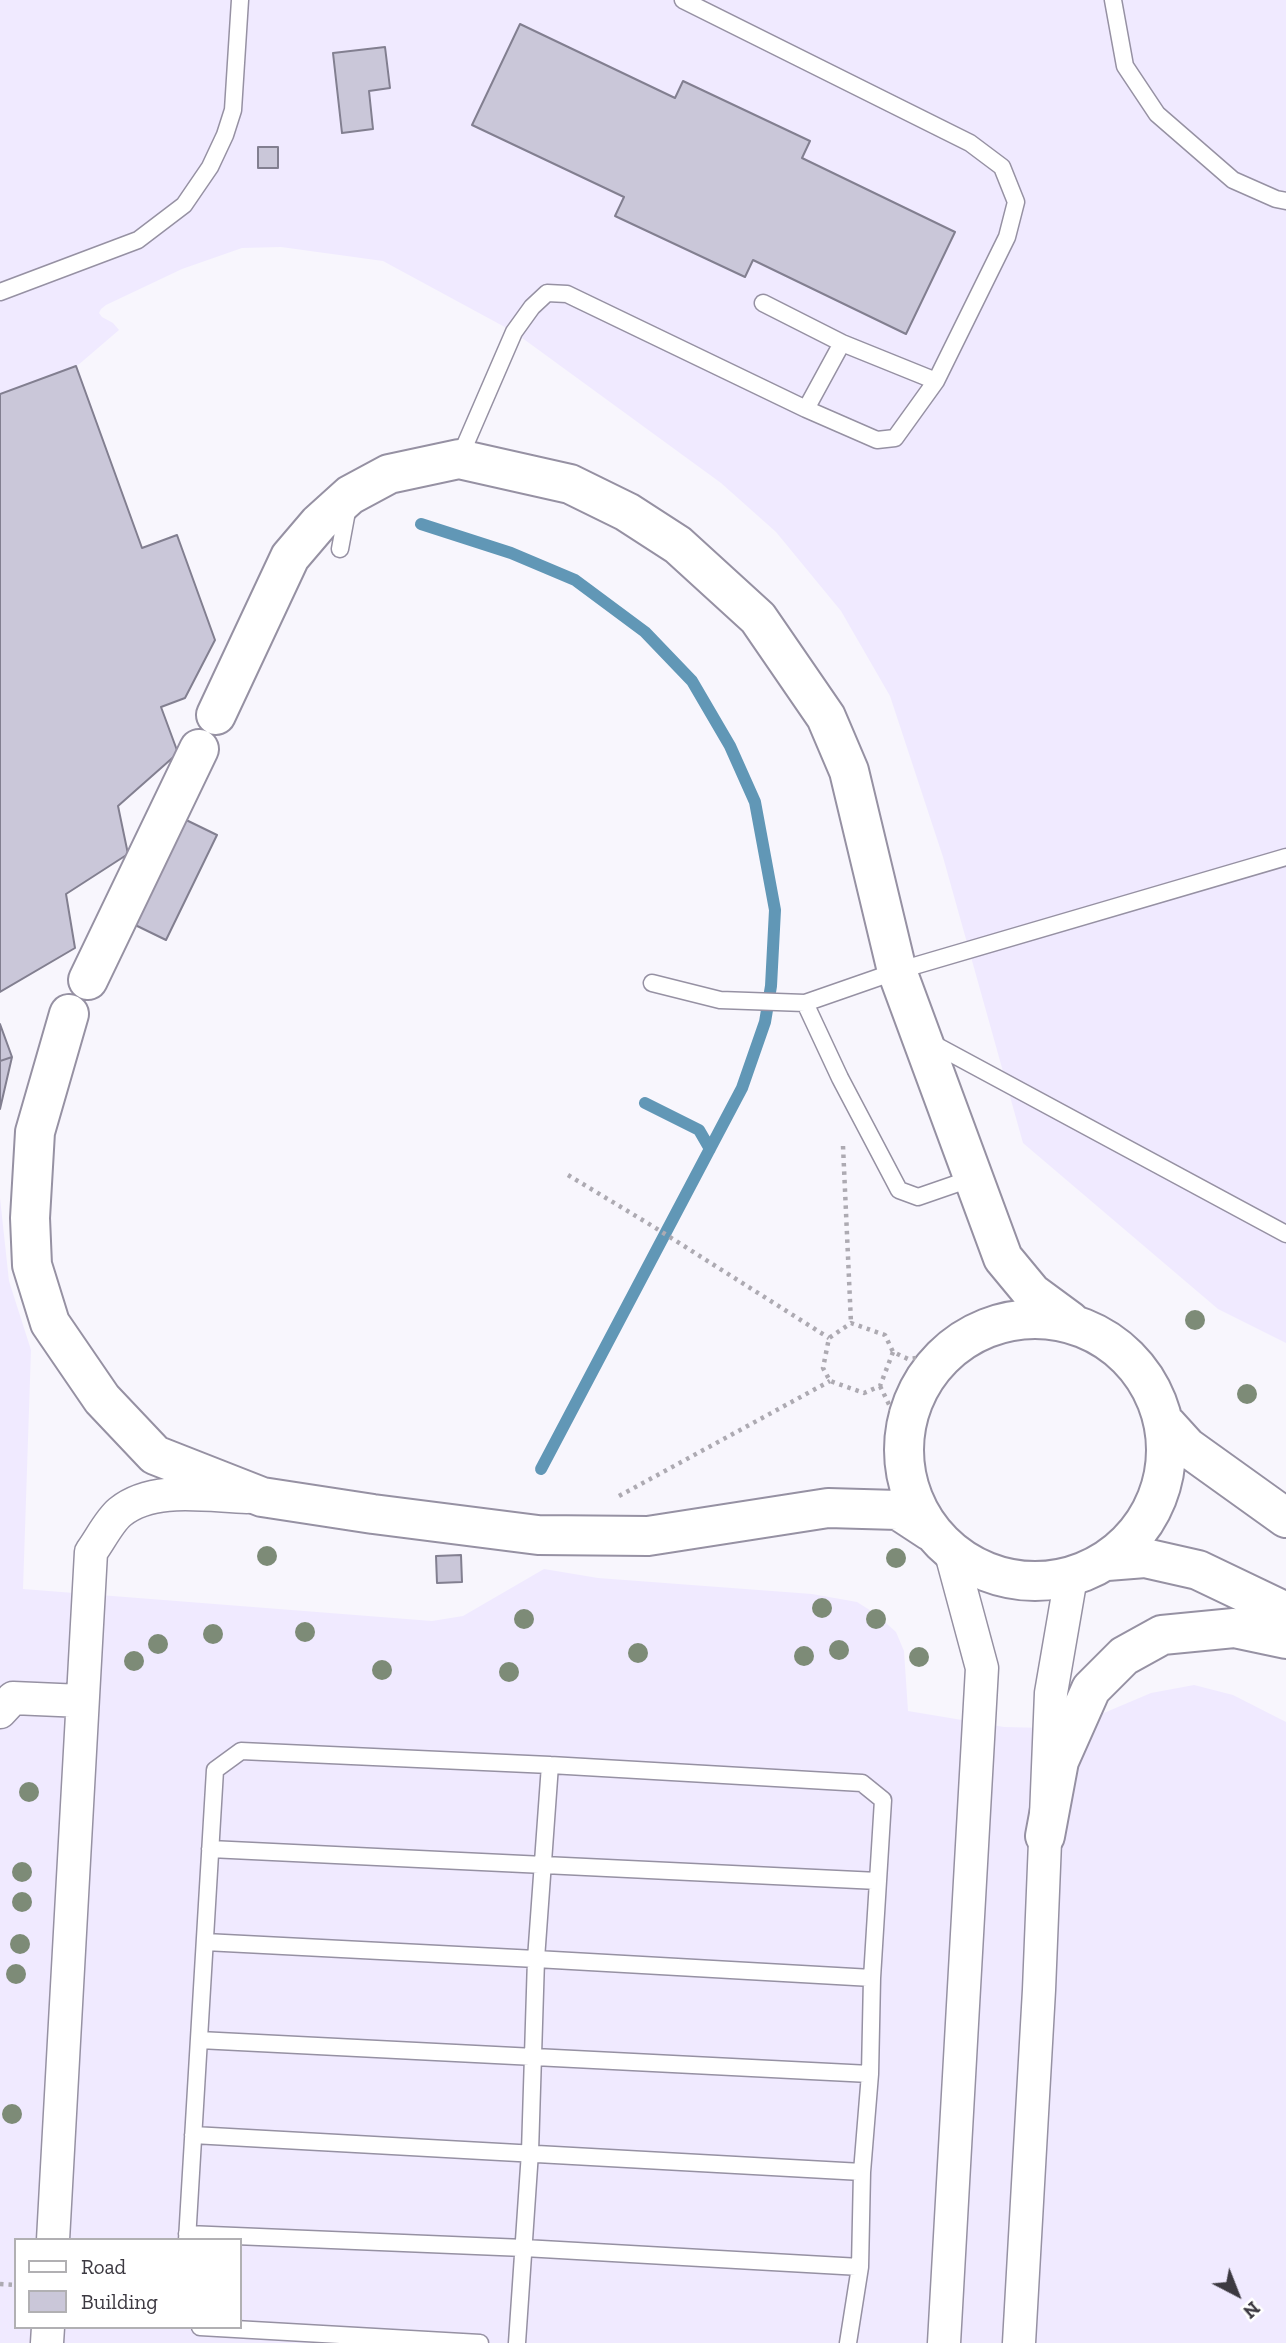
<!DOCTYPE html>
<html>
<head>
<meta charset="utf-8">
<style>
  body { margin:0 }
  #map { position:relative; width:1286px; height:2343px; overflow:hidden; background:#f8f6fd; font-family:"Zilla Slab",serif }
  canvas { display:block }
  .legend { position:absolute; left:14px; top:2238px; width:228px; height:91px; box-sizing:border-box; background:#fff; border:2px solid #b1b0b3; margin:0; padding:9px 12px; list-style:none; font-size:21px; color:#3c3941 }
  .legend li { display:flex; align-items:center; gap:14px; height:35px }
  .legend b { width:35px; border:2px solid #b1b0b3 }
  .north { position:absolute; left:1202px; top:2259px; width:70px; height:70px; -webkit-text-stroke:5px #fff; paint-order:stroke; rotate:138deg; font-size:19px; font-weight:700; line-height:28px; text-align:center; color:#3c3941 }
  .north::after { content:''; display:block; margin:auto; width:24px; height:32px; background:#3c3941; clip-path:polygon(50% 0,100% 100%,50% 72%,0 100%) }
</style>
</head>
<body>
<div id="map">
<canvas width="1286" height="2343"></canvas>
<ul class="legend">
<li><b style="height:9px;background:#fff"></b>Road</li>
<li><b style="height:19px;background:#cac7d9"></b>Building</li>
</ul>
<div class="north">N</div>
</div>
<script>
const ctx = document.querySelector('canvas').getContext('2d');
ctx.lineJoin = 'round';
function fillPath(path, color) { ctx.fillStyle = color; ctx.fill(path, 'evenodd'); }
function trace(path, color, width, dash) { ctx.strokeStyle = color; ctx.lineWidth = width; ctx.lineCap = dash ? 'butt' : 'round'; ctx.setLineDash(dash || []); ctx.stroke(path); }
const built = new Path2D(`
  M0 0H1286V1343L1218 1309 1023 1143 943 857 890 696 841 611 776 532 721 483 514 332 383 261 281 247 242 248 182 269 106 305 101 309 99 313 102 317 113 323 119 330 77 366 142 547 177 535 215 640 185 698 161 707 118 806 128 854 66 894 75 948 0 992Z
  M0 1198 9 1281 31 1350 23 1589 432 1621 463 1616 544 1569 598 1578 812 1594 857 1602 876 1614 896 1632 904 1651 908 1711 1004 1727 1046 1728 1085 1721 1151 1693 1194 1685 1233 1695 1286 1722V2343H0ZM16 2240H240V2327H16Z`);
const stream = new Path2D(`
  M421 524 511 553 575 580 645 632 692 681 730 746 755 802 775 910 771 986 765 1022 742 1088 541 1469
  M645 1103 699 1130 710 1149`);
const building = new Path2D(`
  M520 24 675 98 683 81 810 141 802 158 955 232 906 334 753 260 745 277 615 216 624 197 472 125Z
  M385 47 390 88 369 91 373 129 342 133 333 53Z
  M258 147H278V168H258Z
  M76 366 142 548 177 535 215 640 185 698 161 707 178 753 118 806 128 854 66 894 75 948 0 992V394Z
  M180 817 217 835 166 940 129 922Z
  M0 1024 12 1057 0 1061Z
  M12 1057 0 1109V1061Z
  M461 1555 462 1582 437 1583 436 1556Z`);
const path = new Path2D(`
  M843 1146 851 1323
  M568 1175 654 1227 829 1338
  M893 1352 880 1386 864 1393 830 1381 823 1368 829 1338 851 1323 885 1335 893 1352 908 1359 942 1355
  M880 1386 903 1433
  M619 1496 830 1381
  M0 2284 16 2285`);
const lane = new Path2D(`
  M1113 0 1125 66 1157 114 1233 180 1276 199 1286 201
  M0 292 138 240 184 205 210 167 225 135 233 110 240 0
  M763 303 842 343 936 381
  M806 409 842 343
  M459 459 514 332 532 307 547 293 567 294 806 409 877 440 895 438 936 381 1007 237 1016 202 1002 167 970 143 683 0
  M340 549 348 506
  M652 983 720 1000 805 1003 897 971 1286 857
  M805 1003 840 1078 899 1190 918 1197 973 1178
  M928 1041 1286 1234
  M210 1849 878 1881
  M205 1942 536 1959 872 1978
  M199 2040 870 2074
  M193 2135 862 2172
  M187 2234 524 2248 860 2267
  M187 2240 215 1770 241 1751 550 1765 862 1783 883 1800 872 1978 870 2074 862 2172 860 2267 848 2343
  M200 2327 480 2343
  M517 2343 530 2152 536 1959 550 1765`);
const street = new Path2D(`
  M0 1712 13 1698 82 1701
  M53 2240 91 1552C100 1540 109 1521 120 1512 153 1485 208 1496 247 1497
  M47 2343 48 2327
  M944 2343 982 1668 951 1553
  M1019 2343 1039 1990 1051 1693 1071 1577`);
const secondary = new Path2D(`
  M216 715 290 557 319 523 350 495 389 474 459 459 570 484 627 512 678 545 758 618 826 717 849 771 897 971 1003 1258 1032 1293 1070 1321
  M88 980 199 749
  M69 1014 35 1132 30 1218 32 1265 50 1323 102 1399 155 1455 262 1497 373 1514 538 1535 648 1536 828 1508 898 1510 930 1531
  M904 1450a131 131 0 1 1 262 0a131 131 0 1 1-262 0Z
  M1167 1425 1187 1447 1286 1518
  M1107 1561 1145 1558 1198 1570 1286 1612
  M1045 1836 1059 1761 1091 1689 1124 1656 1162 1635 1234 1628 1286 1639`);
const trees = [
  [1195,1320],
  [1247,1394],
  [267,1556],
  [896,1558],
  [822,1608],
  [524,1619],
  [876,1619],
  [305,1632],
  [213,1634],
  [158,1644],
  [839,1650],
  [638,1653],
  [804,1656],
  [919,1657],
  [134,1661],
  [382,1670],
  [509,1672],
  [29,1792],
  [22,1872],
  [22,1902],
  [20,1944],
  [16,1974],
  [12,2114]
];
fillPath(built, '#f0eaff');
trace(stream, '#6197b6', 12);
fillPath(building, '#cac7d9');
trace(building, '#827f90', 2);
trace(lane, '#9691a3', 19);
trace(street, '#9691a3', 35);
trace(secondary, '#9691a3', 42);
trace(path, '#adaab2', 4.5, [3.5, 5]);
trace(lane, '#fff', 16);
trace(street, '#fff', 32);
trace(secondary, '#fff', 38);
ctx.fillStyle = '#7d8b77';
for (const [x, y] of trees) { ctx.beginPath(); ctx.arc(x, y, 10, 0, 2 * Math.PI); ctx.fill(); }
</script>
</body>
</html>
